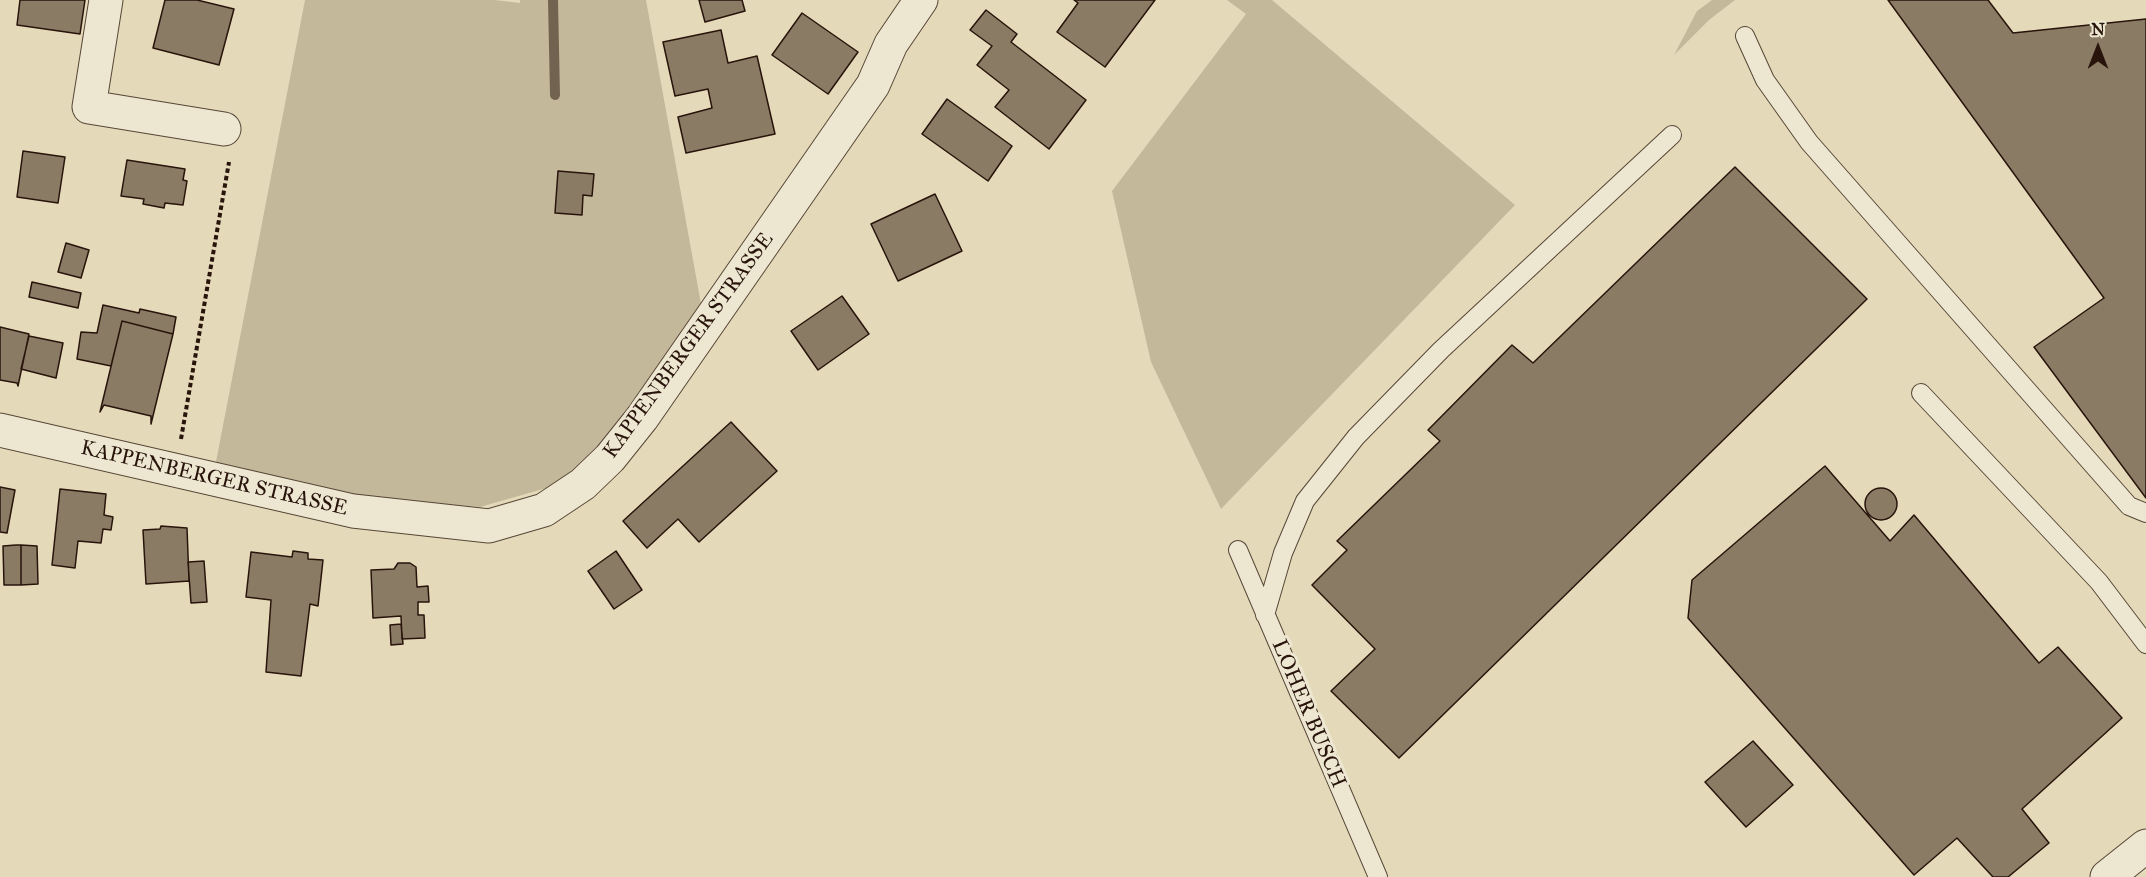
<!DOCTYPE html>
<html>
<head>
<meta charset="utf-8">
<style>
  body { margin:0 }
  #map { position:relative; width:2146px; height:877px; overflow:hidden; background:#e4dab9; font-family:"IM FELL Great Primer",serif }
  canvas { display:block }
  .north { position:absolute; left:2068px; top:18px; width:60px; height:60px; -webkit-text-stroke:4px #ede7d2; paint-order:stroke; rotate:0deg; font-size:16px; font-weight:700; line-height:24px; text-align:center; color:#28140b }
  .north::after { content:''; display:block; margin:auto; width:21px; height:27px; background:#28140b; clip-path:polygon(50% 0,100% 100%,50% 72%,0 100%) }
</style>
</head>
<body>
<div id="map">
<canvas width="2146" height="877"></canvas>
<div class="north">N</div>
</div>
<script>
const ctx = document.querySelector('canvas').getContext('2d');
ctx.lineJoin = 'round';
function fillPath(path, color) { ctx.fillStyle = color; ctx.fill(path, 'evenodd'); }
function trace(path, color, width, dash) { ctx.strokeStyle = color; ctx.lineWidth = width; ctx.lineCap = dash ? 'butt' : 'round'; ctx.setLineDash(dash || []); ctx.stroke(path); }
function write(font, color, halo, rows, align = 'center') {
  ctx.font = font + ' "IM FELL Great Primer",serif'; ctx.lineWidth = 6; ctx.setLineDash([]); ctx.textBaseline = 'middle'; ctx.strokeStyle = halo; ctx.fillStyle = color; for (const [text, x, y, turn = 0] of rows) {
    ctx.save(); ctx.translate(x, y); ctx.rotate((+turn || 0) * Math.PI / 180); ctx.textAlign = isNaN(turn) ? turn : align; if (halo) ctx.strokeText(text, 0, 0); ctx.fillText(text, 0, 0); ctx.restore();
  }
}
const green = new Path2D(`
  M305 0H495L520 3V0H646L703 315 578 479 480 507 353 497 215 467Z
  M1227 0H1272L1515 205 1221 509 1151 362 1112 191 1246 14Z
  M1712 0H1735L1709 20 1674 55 1697 11Z`);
const stream = new Path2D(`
  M553 0 555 95`);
const building = new Path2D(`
  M20 0H85L80 34 17 25Z
  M165 0H197L234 9 219 65 153 48Z
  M699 0H742L745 11 705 22Z
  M1074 0H1155L1105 67 1057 32 1078 3Z
  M1888 0H1988L2013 33 2146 19V498L2034 347 2104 298Z
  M986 10 1017 34 1011 42 1086 100 1049 149 995 107 1009 90 977 65 992 46 970 30Z
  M802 13 858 52 828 94 772 55Z
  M721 30 728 63 757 56 775 134 686 153 678 117 712 108 708 89 675 96 663 42Z
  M947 99 1012 146 988 181 922 134Z
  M23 151 65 157 58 203 17 197Z
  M127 160 185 169 183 180 187 181 183 205 165 203 164 208 143 204 144 199 121 196Z
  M1735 167 1867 299 1399 758 1331 691 1375 649 1312 585 1347 550 1337 541 1440 441 1428 430 1512 345 1533 363Z
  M558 171 594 174 592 196 583 195 582 215 555 213Z
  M935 194 962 251 898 281 871 224Z
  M66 243 89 250 81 278 58 272Z
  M32 282 81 293 78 308 29 297Z
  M842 296 869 334 818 370 791 331Z
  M103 305 139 313 140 309 176 317 173 334 122 321 111 366 77 359 81 332 97 333Z
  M122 321 173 334 151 424V416L104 405 100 412Z
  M0 327 29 334 18 386 17 383 0 380Z
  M29 336 63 343 56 378 21 369Z
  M731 422 777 471 699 542 678 519 647 548 623 521Z
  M1825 466 1890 541 1914 515 2039 663 2058 647 2122 718 2022 809 2049 843 2008 877H1993L1957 838 1914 875 1688 618 1692 580Z
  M0 487 15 490 7 533 0 532Z
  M1865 504a16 16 0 1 1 32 0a16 16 0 1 1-32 0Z
  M60 489 106 494 104 515 113 517 111 530 103 529 101 543 78 541 75 568 52 565Z
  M161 526 187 528 189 581 146 584 143 530 160 529Z
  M16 545H21V585H4L3 546Z
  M21 545 37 546 38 584 21 585Z
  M293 551 308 553V559L323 560 318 606 310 604 301 676 266 672 271 600 246 597 251 552 292 557Z
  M616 551 642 590 614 609 588 571Z
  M204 561 207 602 191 603 188 562Z
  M398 563H410L416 567 417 587 428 586 429 602H418V615H424L425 638 402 639 401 616 373 618 371 570 394 569Z
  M401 624 403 644 391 645 390 625Z
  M1753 741 1793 785 1746 827 1705 782Z`);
const path = new Path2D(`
  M181 439 229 162`);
const lane = new Path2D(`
  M1745 36 1765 80 1809 142 2129 506 2146 513
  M1921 393 2099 582 2146 644
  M1238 550 1378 877
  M1265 615 1283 553 1305 501 1356 437 1441 350 1672 135`);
const street = new Path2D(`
  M106 0 89 107 224 129
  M0 430 353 511 489 526 544 510 583 484 610 458 642 418 873 85 891 44 921 0
  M2107 877 2146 846`);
const streetNames = [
  ["KAPPENBERGER STRASSE",689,346,-54],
  ["KAPPENBERGER STRASSE",214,479,13],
  ["LOHER BUSCH",1308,714,67]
];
fillPath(green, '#c4b89b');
trace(stream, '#726350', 10);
fillPath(building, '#8a7b65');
trace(building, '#28140b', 1.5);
trace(lane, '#574636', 20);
trace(street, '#574636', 35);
trace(path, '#28140b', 4, [4.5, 3]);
trace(lane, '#ede7d2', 18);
trace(street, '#ede7d2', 33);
write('21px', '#28140b', '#ede7d2', streetNames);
</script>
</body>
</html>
